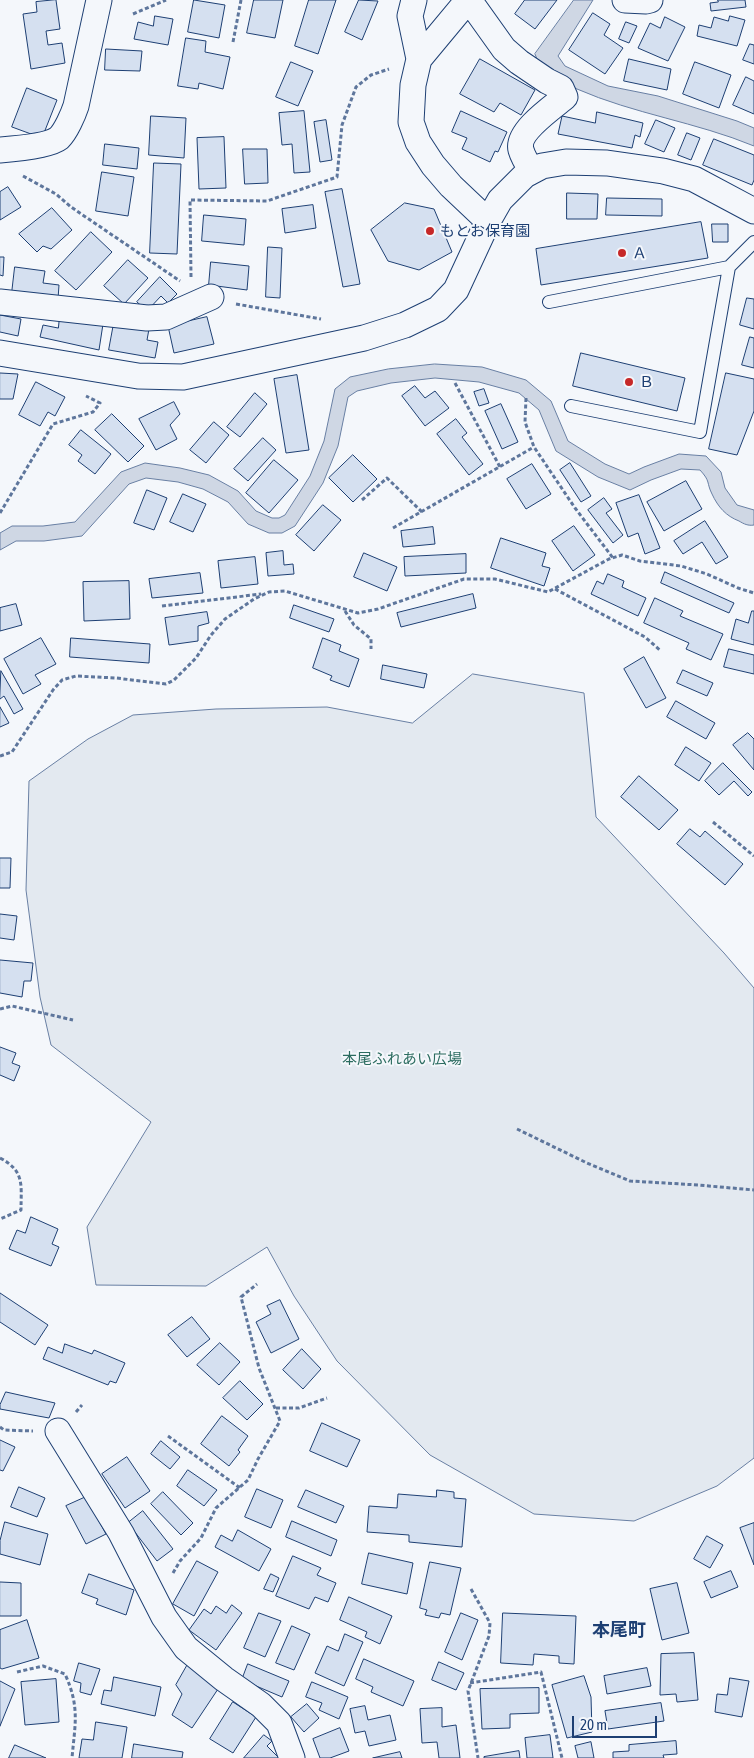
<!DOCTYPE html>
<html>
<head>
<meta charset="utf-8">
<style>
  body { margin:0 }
  #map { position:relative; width:754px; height:1758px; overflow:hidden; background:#f4f7fb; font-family:"Asap Condensed",sans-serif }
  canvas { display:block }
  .scale { position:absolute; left:572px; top:1716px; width:85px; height:22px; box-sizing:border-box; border:2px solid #1d3f73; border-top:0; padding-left:6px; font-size:15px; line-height:18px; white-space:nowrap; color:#1d3f73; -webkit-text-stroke:4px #f4f7fb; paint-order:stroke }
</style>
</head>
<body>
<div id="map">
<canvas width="754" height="1758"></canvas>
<div class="scale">20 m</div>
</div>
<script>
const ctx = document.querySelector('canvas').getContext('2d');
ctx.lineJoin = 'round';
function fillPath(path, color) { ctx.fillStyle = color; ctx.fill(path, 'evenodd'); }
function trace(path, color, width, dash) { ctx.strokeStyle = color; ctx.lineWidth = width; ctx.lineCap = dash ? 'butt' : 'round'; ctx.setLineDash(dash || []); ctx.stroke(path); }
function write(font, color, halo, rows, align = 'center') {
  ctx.font = font + ' "Asap Condensed","Noto Sans JP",sans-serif'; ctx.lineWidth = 4; ctx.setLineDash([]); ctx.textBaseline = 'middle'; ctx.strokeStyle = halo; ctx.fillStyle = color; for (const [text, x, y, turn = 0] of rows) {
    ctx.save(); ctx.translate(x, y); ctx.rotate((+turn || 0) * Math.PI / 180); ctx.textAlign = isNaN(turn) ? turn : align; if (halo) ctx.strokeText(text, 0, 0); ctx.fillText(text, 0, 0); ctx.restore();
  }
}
const green = new Path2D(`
  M473 674 584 693 596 817 724 953 754 988V1458L717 1486 634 1521 534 1514 430 1455 337 1361 294 1296 267 1247 206 1286 96 1285 87 1227 151 1122 51 1045 40 997 26 890 29 781 88 739 133 715 216 709 327 707 412 723Z`);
const water = new Path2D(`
  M574 0H593L558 56 565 66 608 86 658 96 737 121 754 128V146C696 122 634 114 577 89 565 83 550 77 541 68 538 64 537 58 535 54Z
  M435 364 482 367 526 380 551 401 568 441 605 464 629 474 644 467 679 454 706 456 721 472 725 488 737 505 754 510V525C748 526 744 524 739 521 726 516 718 507 712 494 706 482 711 482 700 470L681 469 651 480 630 490 598 477 556 451 539 410 519 393 479 382 435 378 391 383 357 391 348 397 338 446 323 483 295 526 282 533H269L248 524 228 502 203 489 178 482 146 478 129 484 82 536 44 541H16L0 550V533L12 526H43L75 522 121 472 145 463 180 468 209 475 238 491 256 511 272 518H279L285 515 310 476 324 441 335 389 350 377 388 369Z`);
const building = new Path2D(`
  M56 0 60 29 46 31 48 45 62 43 65 63 31 69 23 14 37 12 36 2Z
  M194 0 225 5 219 38 188 32Z
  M254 0H283L275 38 247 33Z
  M309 0H336L318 54 295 46Z
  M359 0 378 1 362 40 345 32Z
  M525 0H557L535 29 515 14Z
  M718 0H745L746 7 711 11 710 3 718 2Z
  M593 13 610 24 604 35 623 48 605 74 569 50Z
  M155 16 173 19 168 45 134 39 138 22 153 26Z
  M730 16 745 20 737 46 697 36 699 25 711 28 714 17 728 21Z
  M665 17 685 27 668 61 638 48 650 23 660 28Z
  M626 22 637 26 629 43 619 39Z
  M186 38 206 41 205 52 230 57 223 89 199 83 198 89 178 86Z
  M750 44 754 45V64L743 60Z
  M106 49 142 51 140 71 105 70Z
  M480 59 535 90 521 115 500 103 494 112 460 94Z
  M629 59 671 69 667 90 624 81Z
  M291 62 313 71 298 106 276 97Z
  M695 62 731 75 719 108 683 94Z
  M746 77 754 81V114L733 105Z
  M27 88 57 100 42 138 12 127Z
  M304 111 310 172 294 173 292 144 282 145 279 113Z
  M461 111 507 132 498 152 495 151 490 162 462 149 467 138 452 132Z
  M597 112 643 123 640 137 635 135 632 148 558 134 562 116 595 123Z
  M151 116 186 118 184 158 149 155Z
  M326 120 332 160 320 162 314 122Z
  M656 120 675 128 664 152 645 144Z
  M687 133 700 138 691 160 678 155Z
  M224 137 226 188 199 189 197 138Z
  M714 139 754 155V180L752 185 703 165Z
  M105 144 139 148 137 169 103 165Z
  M243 149H267L268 183 245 184Z
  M154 163 181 164 177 254 150 253Z
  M102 172 134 177 128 216 96 211Z
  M8 187 21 207 0 220V192Z
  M342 189 360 284 343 287 325 192Z
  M567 193 598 194 597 219H567Z
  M607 198 662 199V216L606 215Z
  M405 203 434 209 452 252 419 270 388 261 371 230Z
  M313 205 316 228 285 233 282 209Z
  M52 208 72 230 51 249 43 246 37 252 19 234Z
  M204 215 246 219 244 245 202 241Z
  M701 222 708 258 541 285 536 249Z
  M712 224H728V242H713Z
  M91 232 112 252 76 290 55 271Z
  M268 247 282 248 280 298 266 297Z
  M0 257H4L3 276 0 275Z
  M128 260 148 278 124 304 104 286Z
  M211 262 249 266 247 290 209 285Z
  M15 267 45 271 43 283 59 285 58 299 12 293Z
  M160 277 177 294 168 303 161 296 147 311 137 302Z
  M747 298 754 299V329L740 325Z
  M0 315 21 319 18 336 0 332Z
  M60 316 103 324 99 350 40 337 43 325 58 328Z
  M207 317 214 344 174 353 168 326Z
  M114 323 149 329 147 340 158 342 155 358 109 350Z
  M750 337 754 338V368L742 365Z
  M581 353 685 378 677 411 573 386Z
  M0 373 18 374 13 399H0Z
  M726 373 754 379V411L737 455 709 449Z
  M297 375 309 450 286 453 274 379Z
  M36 382 65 397 55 416 48 412 40 426 19 415Z
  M415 386 425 398 435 391 449 408 425 426 402 396Z
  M484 389 489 403 479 406 474 392Z
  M255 393 267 404 240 437 227 427Z
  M174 402 180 414 170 425 177 439 156 450 139 419Z
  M501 404 518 442 502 449 485 411Z
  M112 414 144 446 128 462 95 430Z
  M456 419 467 433 462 437 483 464 469 475 437 434Z
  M214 422 229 435 206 463 190 450Z
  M81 430 111 454 95 474 78 461 82 455 69 445Z
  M263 438 276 450 248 481 234 469Z
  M353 455 377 479 353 502 329 478Z
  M274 460 298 480 269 513 246 493Z
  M570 463 591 496 581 502 560 470Z
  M532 464 551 494 526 509 507 479Z
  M686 481 702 509 664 531 647 502Z
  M147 490 167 498 154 530 134 523Z
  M183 494 206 504 193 532 170 522Z
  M639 495 660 548 645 554 638 533 628 537 616 503Z
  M604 498 612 509 606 513 623 535 613 543 588 510Z
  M323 505 341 520 314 551 296 535Z
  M705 521 728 557 716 564 702 542 683 554 674 541Z
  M574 526 595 555 573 571 552 541Z
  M433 527 435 544 403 547 401 531Z
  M501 538 546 553 542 566 550 568 544 586 491 568Z
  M283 551 284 565 293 564 294 574 268 576 266 553Z
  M364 553 397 567 387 591 354 577Z
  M466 554V573L405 576 404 557Z
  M255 557 258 584 221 588 218 561Z
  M665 572 734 603 729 613 661 583Z
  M200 573 203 593 152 598 149 579Z
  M608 574 624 581 622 587 646 598 638 616 591 594 597 581 603 584Z
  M129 581 130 619 84 621 83 582Z
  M473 594 476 608 401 627 397 613Z
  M655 598 683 611 680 616 723 634 711 660 686 649 689 643 644 623Z
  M16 604 22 625 0 631V608Z
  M294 605 334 619 329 632 290 618Z
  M752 611H754V645L731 639 736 619 748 623Z
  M207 612 209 623 198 626V641L169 645 165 618Z
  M41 638 56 664 35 675 41 684 23 694 4 659Z
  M71 638 150 644 149 663 70 657Z
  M323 638 341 645 339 651 359 659 349 687 330 680 332 676 313 668Z
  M729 649 754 655V674L724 667Z
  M644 657 666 698 646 708 624 669Z
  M383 665 427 674 424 688 381 679Z
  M683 670 713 683 707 696 677 683Z
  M1 671 23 709 14 714 4 696 0 699Z
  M676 701 715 723 706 739 667 717Z
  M0 707 9 723 0 727Z
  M748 733 754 739V770L733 745Z
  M686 747 711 763 699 781 675 765Z
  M723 763 752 792 748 796 734 781 719 795 705 781Z
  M639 776 678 810 659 830 621 797Z
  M690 829 700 837 705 831 743 864 725 885 677 844Z
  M0 858H11L10 888H0Z
  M0 914 17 916 14 940 0 938Z
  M0 960 33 963 31 981H24L22 997 0 993Z
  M0 1047 16 1053 12 1063 20 1066 14 1081 0 1075Z
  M31 1217 58 1229 52 1244 59 1247 51 1266 9 1249 17 1230 25 1233Z
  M0 1293 48 1325 35 1345 0 1322Z
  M280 1300 299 1339 271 1353 256 1322 271 1314 267 1306Z
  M192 1317 210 1339 187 1357 168 1335Z
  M220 1343 240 1362 219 1385 197 1365Z
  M65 1344 92 1354 94 1350 125 1363 116 1383 110 1381 108 1385 43 1359 48 1347 62 1353Z
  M302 1349 321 1369 303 1389 283 1370Z
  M240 1381 263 1404 247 1420 223 1398Z
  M6 1392 55 1403 49 1418 0 1409V1405Z
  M222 1416 248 1436 238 1450 240 1452 229 1466 201 1444Z
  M322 1423 360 1440 347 1467 310 1451Z
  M0 1440 15 1447 3 1471 0 1470Z
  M161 1441 180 1457 170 1469 151 1454Z
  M127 1457 150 1491 125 1508 102 1474Z
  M188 1470 217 1490 204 1506 177 1486Z
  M19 1487 45 1498 37 1517 11 1507Z
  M257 1489 283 1500 271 1528 245 1517Z
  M306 1490 344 1506 336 1523 298 1507Z
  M437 1490 454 1492V1498L466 1499 462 1547 409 1542V1535L367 1532 369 1506 397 1508 398 1494 436 1497Z
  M163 1492 193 1523 181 1535 151 1504Z
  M86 1497 106 1534 86 1544 66 1506Z
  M143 1511 173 1549 157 1561 128 1523Z
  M292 1521 337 1540 331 1556 286 1537Z
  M5 1522 48 1534 40 1565 0 1554V1541Z
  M754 1523V1565L740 1528Z
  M238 1530 271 1549 259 1571 215 1547 221 1535 232 1541Z
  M707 1536 723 1545 710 1568 694 1559Z
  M369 1553 413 1563 407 1594 362 1584Z
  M293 1556 321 1568 317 1575 336 1583 328 1602 315 1597 309 1609 276 1596Z
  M197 1561 218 1572 194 1616 173 1604Z
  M430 1562 461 1568 450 1615 441 1613 439 1618 425 1615 427 1610 420 1608Z
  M731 1571 738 1587 711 1598 704 1582Z
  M89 1574 134 1590 126 1615 96 1604 98 1599 82 1593Z
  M271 1574 279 1578 273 1592 264 1589Z
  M0 1582 21 1583V1616H0Z
  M677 1583 689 1633 662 1640 650 1589Z
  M349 1597 392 1616 380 1644 365 1637 367 1632 340 1620Z
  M232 1605 242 1613 216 1650 189 1630 204 1609 211 1614 216 1606 226 1613Z
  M259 1613 281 1621 265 1657 244 1648Z
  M461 1613 478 1620 462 1660 445 1652Z
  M503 1613 576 1616 574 1664 559 1663V1656L534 1654 533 1665 501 1663Z
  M27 1620 39 1658 2 1669 0 1668V1630Z
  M292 1626 310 1634 294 1670 276 1663Z
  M345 1634 363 1642 344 1686 315 1673 327 1646 338 1651Z
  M694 1653 698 1700 677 1702 676 1694 660 1695 661 1654Z
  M364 1659 414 1681 403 1706 371 1692 373 1687 356 1679Z
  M439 1662 464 1673 456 1690 432 1680Z
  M79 1663 100 1669 91 1695 80 1692 81 1683 74 1681Z
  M188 1664 220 1686 192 1728 172 1715 182 1694 176 1685Z
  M248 1664 289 1681 282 1697 242 1680Z
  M647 1668 651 1686 607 1694 604 1676Z
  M584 1676 591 1697 592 1732 567 1738 552 1685Z
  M114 1677 161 1687 155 1716 101 1704 104 1690 111 1691Z
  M730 1678 749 1681 742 1717 715 1712 717 1694 727 1695Z
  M56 1679 59 1722 25 1725 21 1682Z
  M0 1681 15 1689 0 1726Z
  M312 1682 348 1697 339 1719 319 1710 322 1703 306 1697Z
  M539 1688V1713L510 1714V1728L482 1729 480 1689Z
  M233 1702 256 1717 233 1753 210 1739Z
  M661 1703 664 1721 608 1729 605 1711Z
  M307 1704 319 1718 304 1732 291 1717Z
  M365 1706 368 1720 390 1715 396 1740 369 1746 365 1731 355 1733 350 1709Z
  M442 1708V1727L456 1725 460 1758H439L437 1742 422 1743 420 1709Z
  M96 1722 127 1727 122 1758H79L82 1739 93 1740Z
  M340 1728 349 1751 330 1758H320L313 1739Z
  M264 1735 272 1741 267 1746 279 1758H244Z
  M550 1735 553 1758H527L525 1738Z
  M676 1741 677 1754 663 1755 664 1758H613V1752L629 1751V1745Z
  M591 1742 594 1758H578L575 1746Z
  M134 1744 183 1752 182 1758H132Z
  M15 1745 46 1758H9Z
  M519 1751 520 1758H484V1757Z
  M400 1752 402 1758H373Z`);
const path = new Path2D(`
  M133 14 166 0
  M233 42 241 0
  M23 176 56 194 71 207 180 281
  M191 277 190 200 267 201 337 177 342 125 356 87 371 75 389 69
  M236 304 321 319
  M455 383 500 467
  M526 398 525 422 534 447 575 508 613 558
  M362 500 387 478 422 512
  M0 513 53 424 93 412 100 403 86 396
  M393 528 534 447
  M555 589 645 637 661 651
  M162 606 261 594
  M345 611 354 625 371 639V649
  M0 756 12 752 53 690 62 680 76 676 116 678 166 684 174 680 196 658 211 635 225 619 254 599 269 592 285 591 358 613 378 609 464 579H495L548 592 609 559 622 555 640 561 681 566 707 574 738 588 754 593
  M713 822 754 856
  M0 1009 12 1006 73 1020
  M517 1129 587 1163 630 1181 698 1185 754 1190
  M0 1158C25 1171 21 1185 21 1210L0 1219
  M276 1408H299L327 1398
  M76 1412 82 1405
  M0 1427 4 1430 33 1431
  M168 1436 240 1488
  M173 1573 180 1561 201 1538 216 1508 248 1480 258 1459 280 1421 259 1368 241 1297 257 1284
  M471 1589 490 1623 489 1636 468 1691 478 1758
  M17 1672 43 1666 65 1674C80 1707 75 1724 72 1758
  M470 1683 541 1672 562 1758`);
const lane = new Path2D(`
  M549 302 729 267
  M571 406 700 432 729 267 754 242`);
const street = new Path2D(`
  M414 0 410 16 419 59
  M468 0 419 59 413 85 411 122 418 142 433 165 451 186 488 221
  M469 0 504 49 519 62 547 81 561 88 565 97C553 107 516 132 521 150 523 157 528 165 532 171
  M625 0 646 1 650 0
  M0 150C13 149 49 146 59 138 66 131 73 115 76 106L99 0
  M0 302 147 318 166 317 211 297
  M0 353 138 376 183 377 364 338 405 325 438 309 456 290 488 221 500 200 525 175 542 166 566 162 607 163 663 171 694 179 754 211
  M58 1431 121 1533 164 1617 186 1648 224 1679 261 1705 279 1723 292 1758`);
const markers = [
  [430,231,5,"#c62828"],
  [622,253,5,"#c62828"],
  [629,382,5,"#c62828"]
];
const poiNames = [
  ["もとお保育園",440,231],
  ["Ａ",632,253],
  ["Ｂ",639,382]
];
const parkNames = [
  ["本尾ふれあい広場",402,1059]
];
const quarterNames = [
  ["本尾町",619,1630]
];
fillPath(green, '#e3e9f0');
trace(green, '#687fa3', 1);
fillPath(water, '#cfd7e4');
trace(water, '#687fa3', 1);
fillPath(building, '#d5e0f0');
trace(building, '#1d3f73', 1);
trace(lane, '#1d3f73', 14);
trace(street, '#1d3f73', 27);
trace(path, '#5e769c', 3, [4, 2.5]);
trace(lane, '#f4f7fb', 12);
trace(street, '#f4f7fb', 25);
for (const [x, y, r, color] of markers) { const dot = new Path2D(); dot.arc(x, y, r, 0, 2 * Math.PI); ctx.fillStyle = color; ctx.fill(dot); trace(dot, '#f4f7fb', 2); }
write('15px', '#1d3f73', '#f4f7fb', poiNames, 'left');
write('15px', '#2c6c60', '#f4f7fb', parkNames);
write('bold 18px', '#1d3f73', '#f4f7fb', quarterNames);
</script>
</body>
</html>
